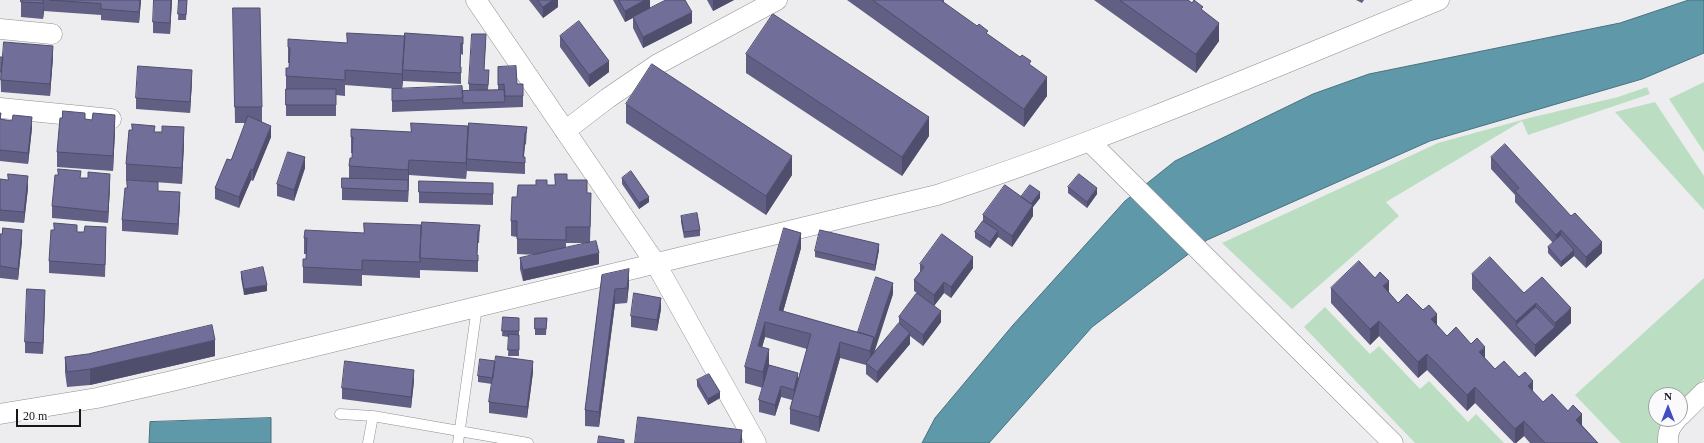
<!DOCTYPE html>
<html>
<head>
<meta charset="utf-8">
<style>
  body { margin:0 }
  #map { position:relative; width:1704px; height:443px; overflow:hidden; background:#ededf0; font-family:Georgia,serif }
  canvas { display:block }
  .north { position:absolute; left:1648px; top:387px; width:40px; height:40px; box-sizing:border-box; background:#fafafd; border:1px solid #9f9fa1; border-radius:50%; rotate:0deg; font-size:11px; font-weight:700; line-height:16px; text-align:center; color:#171718 }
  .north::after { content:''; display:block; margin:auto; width:14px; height:18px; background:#404cc0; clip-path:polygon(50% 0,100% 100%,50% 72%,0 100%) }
  .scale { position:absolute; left:16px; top:409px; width:65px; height:18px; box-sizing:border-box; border:2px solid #171718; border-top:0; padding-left:5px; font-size:12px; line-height:14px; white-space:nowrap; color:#171718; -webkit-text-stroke:3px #fafafd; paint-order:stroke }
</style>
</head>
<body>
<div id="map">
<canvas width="1704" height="443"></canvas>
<div class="north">N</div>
<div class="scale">20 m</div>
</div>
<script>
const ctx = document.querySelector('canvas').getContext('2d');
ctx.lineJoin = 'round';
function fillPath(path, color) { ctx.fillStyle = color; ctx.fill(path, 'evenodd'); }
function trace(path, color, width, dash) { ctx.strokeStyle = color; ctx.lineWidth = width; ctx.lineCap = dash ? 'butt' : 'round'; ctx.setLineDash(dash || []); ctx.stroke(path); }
const green = new Path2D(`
  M1704 82V152L1669 99Z
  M1647 87 1650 94 1528 135 1522 121 1386 202 1399 216 1292 309 1222 243 1438 143 1529 118 1618 97Z
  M1655 102 1704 176V210L1615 112Z
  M1704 278V379L1680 403V395H1656V419H1665L1660 443H1621L1575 395Z
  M1325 307 1370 354 1379 346 1420 389 1429 381 1468 422 1476 414 1504 443H1415L1304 327Z`);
const water = new Path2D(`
  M1689 0H1704V53L1642 79 1430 141 1207 240 1092 327 989 443H922L935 418 1013 325 1125 201 1175 161 1313 94 1369 74 1620 23Z
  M271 418V443H149L150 422Z`);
const lane = new Path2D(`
  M340 414 373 416 528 443
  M368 443 373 416
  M458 443 477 307`);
const street = new Path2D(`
  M476 0 656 264 756 443
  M0 29 52 34
  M0 108 111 119
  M565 131 608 98 658 64 777 0
  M1090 142 1393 443
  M0 414 97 398 172 381 937 195C1108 139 1273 68 1439 0
  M1680 416 1704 392
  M1668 443C1667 433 1670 426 1677 419`);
const wall = new Path2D(`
  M21 0H141L139 23 101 20V15L44 11 43 19 21 17Z
  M172 0 170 34 153 33V22Z
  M179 0H187L186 20H178Z
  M529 0H558V7L543 18Z
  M613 0H650V8L692 23 643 48 633 28V18L625 22Z
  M707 0H734L713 11Z
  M847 0H944V3L1031 66 1047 96 1024 127Z
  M1094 0H1188L1203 11 1219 41 1196 73Z
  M1356 0H1364L1362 3Z
  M233 8 262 107V122L271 137 253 181 251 180 239 208 215 199V188L231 160 246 123H235Z
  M405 36 463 37V55L461 54 460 67H461V84L403 81V80L402 89 462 91H479L469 90V84L486 40 484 70 489 76 488 90H498V67L517 84H523V107L392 112V89H398L345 85V96L336 95V116H286V76L289 68V63H288V47L347 43Z
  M560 36 609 72 589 87 560 47Z
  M746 54 929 136 902 176 746 73Z
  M0 57H53L50 96 1 92Z
  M192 81 190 113 136 109V98Z
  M626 104 792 175 766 215 626 123Z
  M0 113 1 119 32 128 28 164 0 161Z
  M85 119 115 130 113 171 57 167V152Z
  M468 126 527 127 526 145 525 144 524 157H525V174L467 171V169L466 179 409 175 408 202 342 200V178H349V166L352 158 353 153H351V129L411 132Z
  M155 132H162L184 143 182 184 126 180V164Z
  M1491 157 1602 253 1586 268 1574 256 1561 267 1548 253V247L1553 243 1515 202V195L1491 169Z
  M305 168 294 201 277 196V184Z
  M81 178 110 185 108 223 52 218V206Z
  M622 178 649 202 639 209 622 184Z
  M0 179 28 188 24 223 0 221Z
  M567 180 587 193 591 209 590 242 599 264 523 281 520 269V258L536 255 517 254V237L511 236V221L517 197 536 185H555ZM566 243H588L566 248Z
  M493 183V205L419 203V192Z
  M1068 187 1097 194 1087 208 1068 193Z
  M158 191 180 203 178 235 122 231V220Z
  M1021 197 1040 198 1033 207V216L1012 247 998 237 990 248 975 238V232L983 221V215Z
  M681 216 700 230V236L684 238 681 222Z
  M421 225H480L479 243H478L477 255H478V272L420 270V265V278L362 275V286L303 283V259H306V254H304V238L364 233Z
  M77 232 106 238 105 277 49 273V261Z
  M801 233V248L783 312 858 332 893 294 873 353 899 324V317L917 293 914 291V280L920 272V264L973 268 951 298 944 293 934 306 941 322 923 346 910 336V344L877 383 866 374V365L840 358 819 432 790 424V409L792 400 781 397 775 416 759 412V400L763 388 745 383V367ZM765 337 807 349 798 380 769 365 762 347Z
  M0 234 22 241 18 280 0 278Z
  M879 250 875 271 815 257V251Z
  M241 272 267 291 244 295 241 278Z
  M1472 274 1524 293 1571 323 1535 357 1472 289Z
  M602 275 629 284 627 303 615 304 599 427 585 426V410Z
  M1331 288 1389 292 1398 303 1437 325 1447 336 1485 358 1495 369 1533 392 1543 402 1582 425 1598 443H1530L1524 436 1516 443H1514L1475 403 1467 411 1427 370 1418 378 1379 336 1370 345 1331 303Z
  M45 301 43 354 25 353V342Z
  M661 309 657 331 631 327V316Z
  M503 317 519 318V356H508L509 337 502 336Z
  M535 318H547L546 335H535Z
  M215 356 90 385 67 387 65 372V357Z
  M533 372 527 418 489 413V402L492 384 478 382V376Z
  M697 380 720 398 708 405 697 386Z
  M414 381 411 408 342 399V388Z`);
const shadedWall = new Path2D(`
  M43 0 44 11 43 19Z
  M140 0H141L139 23V12Z
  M171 0H172L170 34V23Z
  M553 0H558V7L543 18V7Z
  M645 0H650V8L625 22V11Z
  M713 0H734L713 11Z
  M692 12V23L643 48V37Z
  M1219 23V41L1196 73V54Z
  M461 43V54L460 73V67Z
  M53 46V57L50 96V84Z
  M609 61V72L589 87V75Z
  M192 70V81L190 113V102Z
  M403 70V80L402 89V74Z
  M1047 77V96L1024 127V109Z
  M115 115V130L113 171V156Z
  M32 117V128L28 164V153Z
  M929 117V136L902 176V157Z
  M271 126V137L253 181V170Z
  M184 127V143L182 184V168Z
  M525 133V144L523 163V157Z
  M468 141 467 159 466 179V163Z
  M792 156V175L766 215V196Z
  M305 157V168L294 201V190Z
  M409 160V175L408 202V170Z
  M251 169V180L239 208V197Z
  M110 174V185L108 223V212Z
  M28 176V188L24 223V212Z
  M1097 188V194L1087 208V202Z
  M180 192V203L178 235V224Z
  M1040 192V198L1033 207V216L1012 247V236L1029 207Z
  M649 197V202L639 209V203Z
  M22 230V241L18 280V269Z
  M1561 230V241L1556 246V235Z
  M998 231V237L990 248V242Z
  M801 233V248L779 326V310Z
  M1602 242V253L1586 268V257Z
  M879 244V250L875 271V265Z
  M1574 250V256L1561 267V262Z
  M599 253V264L523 281V270Z
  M973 257V268L951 298V287Z
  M629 269V284L627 303V288Z
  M1389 281V296L1383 286Z
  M944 282V293L934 306V295Z
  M893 283V294L870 366V351L874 337Z
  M267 285V291L244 295V289Z
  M615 289V304L599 427V412Z
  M45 290V301L43 354V343Z
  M661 298V309L657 331V320Z
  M1536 303V318L1516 325V321Z
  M1571 308V323L1535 357V345L1555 327V323Z
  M941 311V322L923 346V335Z
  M1437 314V330L1431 319Z
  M1379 321V336L1370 345V329Z
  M765 322V337L758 362V346Z
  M910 333V344L877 383V372Z
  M215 340V356L90 385V369Z
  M840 342V358L819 432V417Z
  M1485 347V362L1479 352Z
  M769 349V365L763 388V372Z
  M1427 354V370L1418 378V362Z
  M533 361V372L527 418V407Z
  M414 370V381L411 408V397Z
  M798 373V385L794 401V390Z
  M1533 381V396L1528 386Z
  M781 386V397L775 416V405Z
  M1475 387V403L1467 411V395Z
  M720 392V398L708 405V399Z
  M1582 414V430L1576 420Z
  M1524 421V436L1516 443H1515V429Z
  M742 430V443H740Z`);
const building = new Path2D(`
  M21 0H43V3L21 2Z
  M50 0H140L139 12 101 9V4Z
  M154 0H171L170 23 153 22Z
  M179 0H187L186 15 178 14Z
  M538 0H553L543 7Z
  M619 0H645L625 11Z
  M666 0H685L692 12 643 37 633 17Z
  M873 0H943L942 1 977 26 979 24 988 31 986 33 1020 57 1022 55 1031 61 1029 64 1047 77 1024 109Z
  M1120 0H1188L1192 3 1194 0 1203 7 1201 9 1219 23 1196 54Z
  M233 8H260L262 107H235Z
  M773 14 929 117 902 157 746 54Z
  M579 21 609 61 589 75 560 36Z
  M347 33 405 36 402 74 345 70V80L286 76V68H289L290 48 288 47V39L347 43Z
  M405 33 463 37V44L461 43 460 67H461V73L403 70Z
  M472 34H486L484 70H489L488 85 469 84Z
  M4 42 53 46 50 84 1 80Z
  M0 57H3L1 72H0Z
  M652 64 792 156 766 196 626 104Z
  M138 66 192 70 190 102 136 98Z
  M516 66 517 84H523V96H505L504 84 498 85V67Z
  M462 86 463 98 392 101V89Z
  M286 89H336V105H286Z
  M504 90 505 102 463 103 462 91Z
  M63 111 85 113V119L92 120 93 113 115 115 113 156 57 152 60 118H62Z
  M0 113H1L0 119 12 121 13 115 32 117 28 153 0 150Z
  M248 116 271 126 253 170 251 169 239 197 215 188 227 159 231 160Z
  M411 123 468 126 466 163 409 160 408 170 349 166 350 158H352L353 137H351V129L411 132Z
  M469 123 527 127 526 133H525L523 157H525V163L467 159Z
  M132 124 155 126 154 132H162V126L184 127 182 168 126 164 129 130H132Z
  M1505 144 1571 216 1575 213 1602 242 1586 257 1561 230 1556 235 1515 191 1519 188 1491 157Z
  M288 152 305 157 294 190 277 184Z
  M58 169 81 171 80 178H88V172L110 174 108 212 52 206 55 175H58Z
  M631 171 649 197 639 203 622 178Z
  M8 174 28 176 24 212 0 210V179L8 180Z
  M555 174H567V180H587V193H591L590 227H566V240L517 239V221H511L512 197H517L518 185H536V180H547V185H555Z
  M1079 174 1097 188 1087 202 1068 187Z
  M342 178 408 180V191L342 188Z
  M127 180 158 182V191L180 192 178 224 122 220 125 188H127Z
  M419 181 493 183V194L419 192Z
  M1005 185 1033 205 1012 236 983 215Z
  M1030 185 1040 192 1031 204 1021 197Z
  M697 213 700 230 684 232 681 216Z
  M983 221 998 231 990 242 975 232Z
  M422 222 480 225 479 231H478L477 255H478V261L420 258Z
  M54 223 77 225V232H84L85 226 106 227 105 265 49 261 51 230H54Z
  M364 223 421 225 420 262 362 260V270L303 267V259H306L307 238H304L305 230 364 233Z
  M3 228 22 230 18 269 0 266V234H2Z
  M784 228 801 233 779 310 874 337 870 351 840 342 819 417 790 409 811 334 765 322 758 346 769 349 763 372 745 367Z
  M820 230 879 244 875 265 815 251Z
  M942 234 973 257 951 287 944 282 934 295 914 280 924 267 920 264Z
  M1561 235 1574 250 1561 262 1548 247Z
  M596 241 599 253 523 270 520 258Z
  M1490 257 1524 293 1542 277 1571 308 1555 323 1536 303 1516 321 1472 274Z
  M1359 261 1375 278 1380 272 1389 281 1383 286 1398 303 1407 294 1423 310 1429 305 1437 314 1431 319 1447 336 1456 327 1471 344 1477 338 1485 347 1479 352 1495 369 1504 361 1519 377 1525 372 1533 381 1528 386 1543 402 1552 394 1568 411 1573 405 1582 414 1576 420 1598 443H1545L1524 421 1515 429 1475 387 1467 395 1427 354 1418 362 1379 321 1370 329 1331 288Z
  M263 267 267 285 244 289 241 272Z
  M629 269 627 288 615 289 599 412 585 410 602 275Z
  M876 277 893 283 874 341V337L858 332Z
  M27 289 45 290 43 343 25 342Z
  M634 293 661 298 657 320 631 316Z
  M917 293 941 311 923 335 899 317Z
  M1536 307 1555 327 1535 345 1516 325Z
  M503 317 519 318V331H502Z
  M535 318H547L546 329H535Z
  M899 323 910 333 877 372 866 363Z
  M212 325 215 340 90 369 67 372 65 357 88 354Z
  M509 334 519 335V350H508Z
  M496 356 533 361 527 407 489 402Z
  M480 359 495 361 493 378 478 376Z
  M345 361 414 370 411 397 342 388Z
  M769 365 798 373 794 390 781 386 775 405 759 400Z
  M709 374 720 392 708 399 697 380Z
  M638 417 742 430 740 443H635Z
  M599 436 624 440V443H598Z`);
fillPath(green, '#bbdec2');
fillPath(water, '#5f98a9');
trace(water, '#49717e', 1);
trace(lane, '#8f8f92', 11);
trace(street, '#8f8f92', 21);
trace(lane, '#fff', 10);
trace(street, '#fff', 20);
fillPath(wall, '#615f84');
fillPath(shadedWall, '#4f4e6c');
fillPath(building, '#716f9a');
trace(building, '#4f4e6c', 1);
</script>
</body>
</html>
